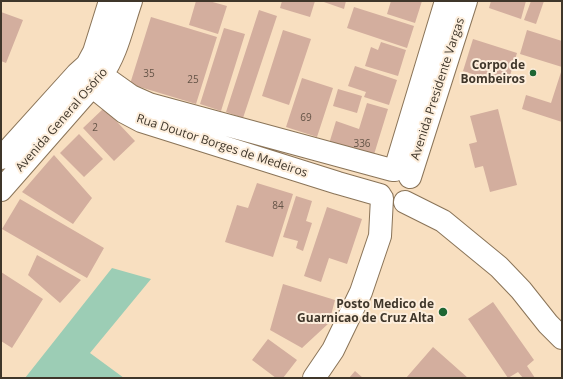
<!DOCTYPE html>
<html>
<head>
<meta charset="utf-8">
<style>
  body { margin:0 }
  #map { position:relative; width:563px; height:379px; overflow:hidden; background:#f8dfc0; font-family:"Open Sans",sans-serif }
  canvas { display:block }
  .frame { position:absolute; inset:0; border:2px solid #3f362a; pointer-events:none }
</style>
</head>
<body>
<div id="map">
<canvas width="563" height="379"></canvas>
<div class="frame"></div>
</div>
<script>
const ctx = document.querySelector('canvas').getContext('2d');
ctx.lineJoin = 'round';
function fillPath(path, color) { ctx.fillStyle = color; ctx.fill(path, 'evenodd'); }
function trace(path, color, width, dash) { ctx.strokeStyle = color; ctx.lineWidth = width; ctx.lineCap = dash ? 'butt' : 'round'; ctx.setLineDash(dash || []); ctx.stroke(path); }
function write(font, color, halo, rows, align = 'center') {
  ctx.font = font + ' "Open Sans",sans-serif'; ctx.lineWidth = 4; ctx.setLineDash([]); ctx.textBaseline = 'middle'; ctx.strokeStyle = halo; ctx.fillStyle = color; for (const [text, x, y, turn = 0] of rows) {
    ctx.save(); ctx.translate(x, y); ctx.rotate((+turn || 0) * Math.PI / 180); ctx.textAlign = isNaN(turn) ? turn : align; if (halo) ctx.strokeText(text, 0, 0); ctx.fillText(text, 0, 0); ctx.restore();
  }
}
const green = new Path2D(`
  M112 268 151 279 90 353 124 378H25Z`);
const building = new Path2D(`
  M196 1H209L227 6 218 34 189 25Z
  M282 1H315L310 17 280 8Z
  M321 1H346L344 9Z
  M391 1H422L415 23 387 14Z
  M491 1H526L521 19 489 8Z
  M531 1H544L536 24 524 20Z
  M354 7 414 26 407 48 347 28Z
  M259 10 277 16 243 118 226 112Z
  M1 12 23 20 6 63 1 61Z
  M151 17 217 37 196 104 130 84Z
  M224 28 245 34 221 111 200 104Z
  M283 30 311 39 289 105 262 96Z
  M527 30 562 41V67L520 54Z
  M473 39 517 53 507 85 463 71Z
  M381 42 406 50 398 76 365 66 371 47 378 50Z
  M355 66 397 80 389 105 364 97 366 92 348 86Z
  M562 69V122L522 109 526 95 551 103Z
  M302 78 333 88 317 137 286 127Z
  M338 89 362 96 357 113 333 106Z
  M367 103 388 109 372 161 328 147 336 121 359 129Z
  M104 108 135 141 114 161 83 128Z
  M498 109 517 185 490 192 483 166 475 168 469 144 477 142 470 116Z
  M79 134 103 159 84 177 60 153Z
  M54 155 92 198 73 224 22 192Z
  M257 183 293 194 273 257 225 242 237 205 248 208Z
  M296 196 312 201 306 221 312 223 303 251 296 248 298 241 283 237Z
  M20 199 104 248 87 278 2 229Z
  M327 207 362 219 347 264 329 258 321 282 304 276Z
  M37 255 81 280 60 303 28 275Z
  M1 272 43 299 12 348 1 341Z
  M283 284 335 300 329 323 302 348 270 330Z
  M493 302 534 360 527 366 535 378H523L518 372 508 378 468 319Z
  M268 339 297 360 283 378H276L252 360Z
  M433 347 468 378H406Z
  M355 371 363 378H349Z`);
const secondary = new Path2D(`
  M93 69 131 96 149 104 392 170
  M77 74 124 112 141 121 338 183 380 195
  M1 158 77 74 87 65 94 52 110 1
  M395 170 446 1
  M410 177 466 1
  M1 190 101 76C117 54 122 27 131 1
  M405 202 443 221 499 267 521 290 548 324 562 338
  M314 378 333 350 361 292 380 236 382 198`);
const markers = [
  [533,73,4,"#1e6633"],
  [443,312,5,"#1e6633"]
];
const numberNames = [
  ["35",149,74],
  ["25",193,80],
  ["69",306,118],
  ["2",95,128],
  ["336",362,144],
  ["84",278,206]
];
const poiNames = [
  ["Corpo de",525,66],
  ["Bombeiros",525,80],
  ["Posto Medico de",434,305],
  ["Guarnicao de Cruz Alta",434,319]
];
const streetNames = [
  ["Avenida Presidente Vargas",438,89,-72],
  ["Avenida General Osório",62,120,-49],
  ["Rua Doutor Borges de Medeiros",222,146,18]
];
fillPath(green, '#9ccdb5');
fillPath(building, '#d3ae9e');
trace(secondary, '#8a7458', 24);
trace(secondary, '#fff', 22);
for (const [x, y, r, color] of markers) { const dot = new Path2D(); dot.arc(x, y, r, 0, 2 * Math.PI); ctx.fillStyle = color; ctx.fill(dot); trace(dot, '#fdeedc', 1.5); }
write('10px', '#645447', null, numberNames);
write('bold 12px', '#3f362a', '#fdeedc', poiNames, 'right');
write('12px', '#3f362a', '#fdeedc', streetNames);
</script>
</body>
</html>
